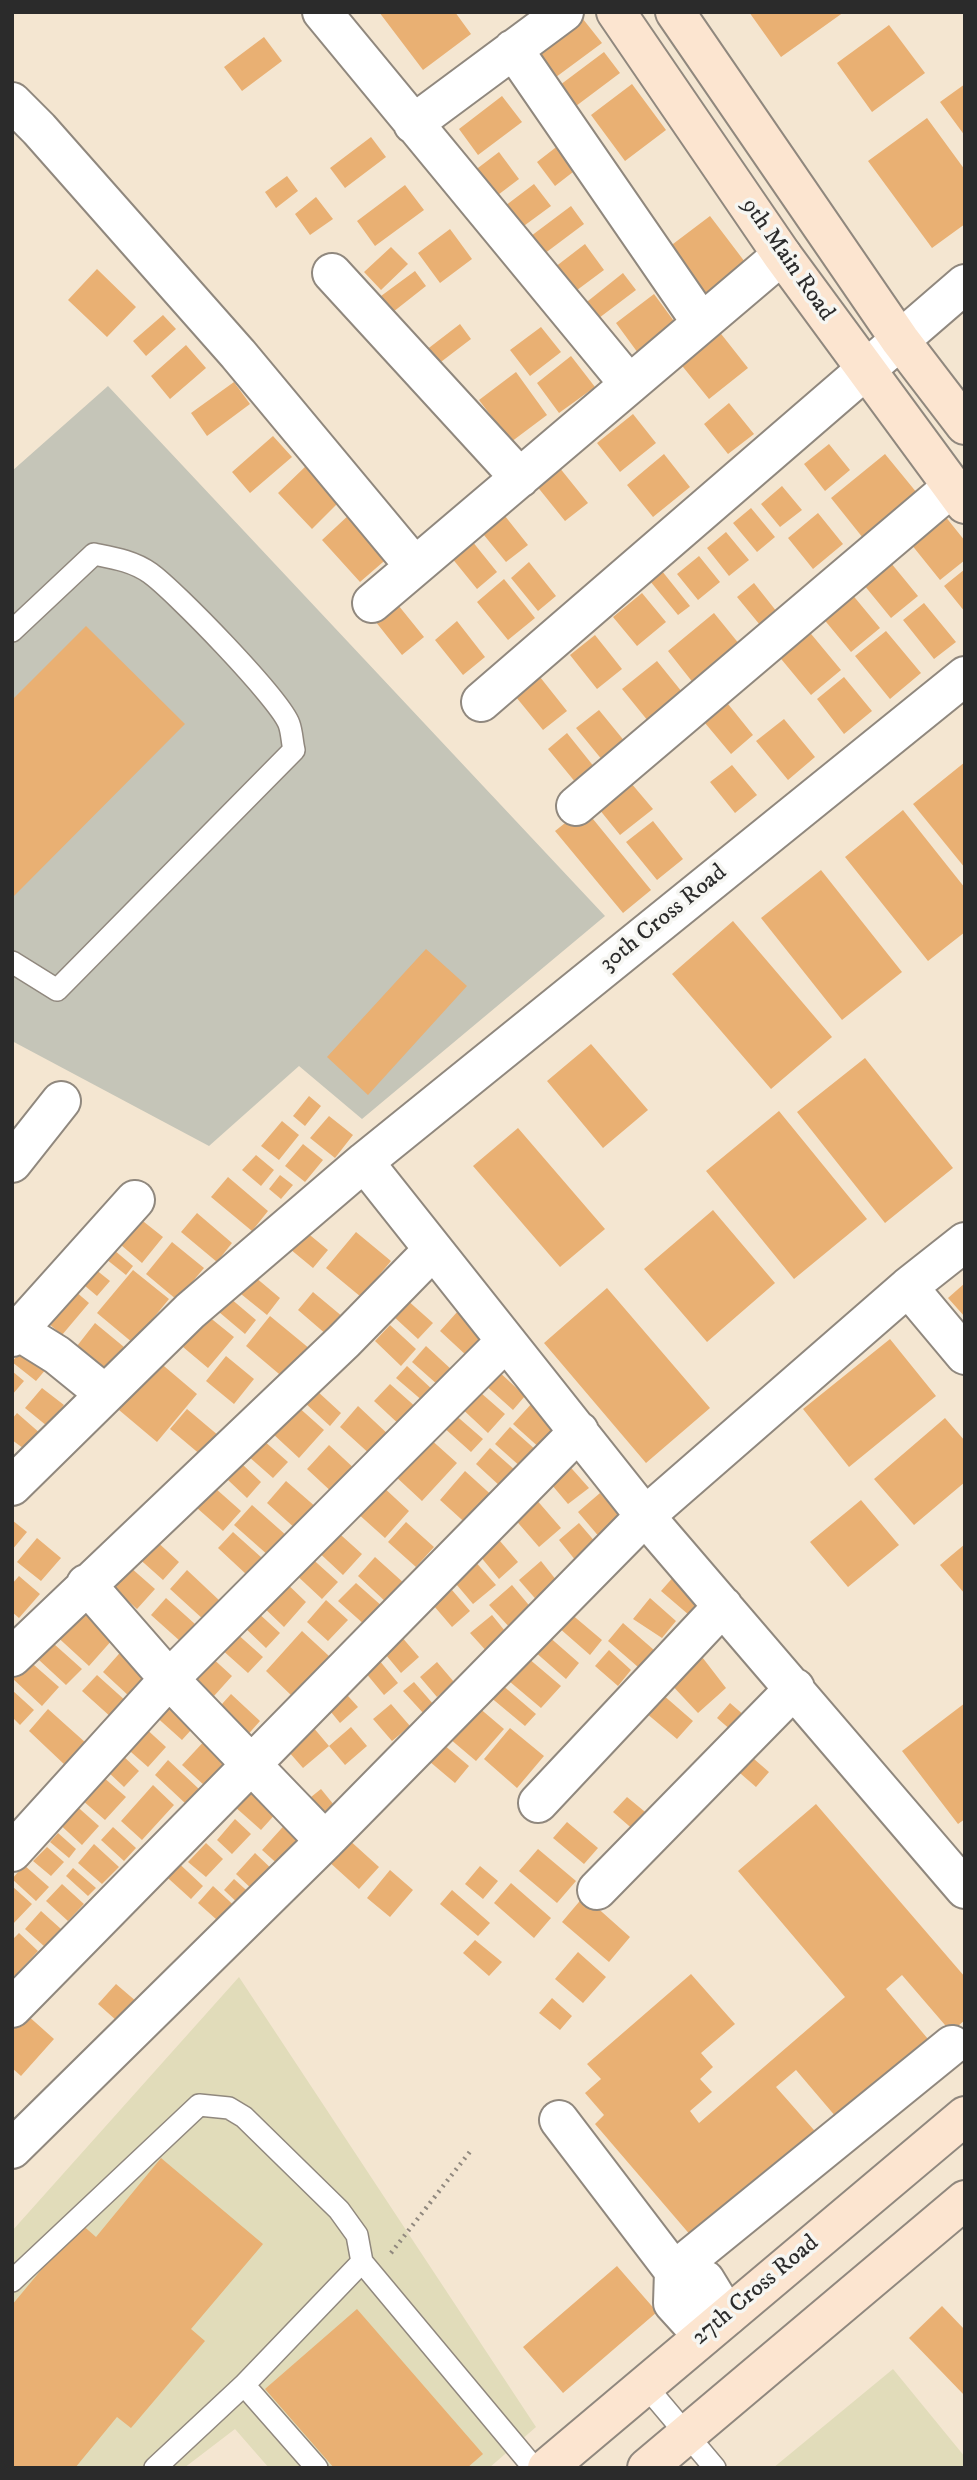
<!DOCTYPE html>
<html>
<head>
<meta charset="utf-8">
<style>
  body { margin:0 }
  #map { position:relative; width:977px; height:2480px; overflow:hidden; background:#f4e6d1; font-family:"IM FELL DW Pica",serif }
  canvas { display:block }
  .frame { position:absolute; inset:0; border:14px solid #2b2b2b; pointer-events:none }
</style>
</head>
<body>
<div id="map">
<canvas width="977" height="2480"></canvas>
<div class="frame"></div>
</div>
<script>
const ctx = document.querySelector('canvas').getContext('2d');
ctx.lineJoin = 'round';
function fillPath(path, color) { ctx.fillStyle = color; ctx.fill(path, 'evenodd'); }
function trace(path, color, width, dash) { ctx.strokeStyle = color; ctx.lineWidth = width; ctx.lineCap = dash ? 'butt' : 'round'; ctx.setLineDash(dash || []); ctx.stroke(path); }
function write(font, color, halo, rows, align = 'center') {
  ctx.font = font + ' "IM FELL DW Pica",serif'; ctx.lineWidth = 7; ctx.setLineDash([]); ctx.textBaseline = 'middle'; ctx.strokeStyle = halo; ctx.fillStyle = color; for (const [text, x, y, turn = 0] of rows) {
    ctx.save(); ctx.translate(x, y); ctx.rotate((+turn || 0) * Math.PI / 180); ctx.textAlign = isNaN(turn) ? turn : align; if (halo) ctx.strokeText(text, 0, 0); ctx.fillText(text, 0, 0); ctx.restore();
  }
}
const built = new Path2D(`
  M239 1977 536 2427 489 2468H269L235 2429 184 2468H12V2231Z
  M893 2369 965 2457V2468H773Z`);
const industrial = new Path2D(`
  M108 386 605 916 362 1119 299 1066 209 1146 12 1041V471Z`);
const building = new Path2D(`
  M379 12H455L471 34 423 70Z
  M749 12H844L781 57Z
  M579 14 602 43 552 80 530 51Z
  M889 25 925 73 872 112 837 63Z
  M264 37 282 61 242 91 224 67Z
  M604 52 620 73 572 109 556 88Z
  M632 84 666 130 625 161 591 115Z
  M965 84V136L940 102Z
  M502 96 522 122 478 155 459 129Z
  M927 118 965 170V224L932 248 868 161Z
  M371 137 386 157 345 188 330 168Z
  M564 141 582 165 555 186 537 162Z
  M499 152 519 179 490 201 470 174Z
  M287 176 298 191 276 208 265 192Z
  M534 184 551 206 517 231 501 209Z
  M405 185 424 210 375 246 357 221Z
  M316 197 333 219 310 235 295 214Z
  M571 206 584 224 536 260 523 242Z
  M710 216 748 266 707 296 669 247Z
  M450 229 472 259 440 283 418 253Z
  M585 244 604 270 565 299 546 274Z
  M391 247 408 264 381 290 364 272Z
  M97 269 136 307 107 337 68 300Z
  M415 271 426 286 393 312 381 296Z
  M623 273 636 290 595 321 583 305Z
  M654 294 676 324 638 353 616 323Z
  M163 315 176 329 146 356 133 341Z
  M460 324 471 339 433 368 421 354Z
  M541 327 561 352 530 376 510 350Z
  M718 330 748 368 709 399 679 362Z
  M186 345 206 368 170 399 151 376Z
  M571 356 595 387 559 413 537 383Z
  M516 372 547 415 511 442 479 400Z
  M234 382 250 404 207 436 191 413Z
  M729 403 754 434 728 454 704 424Z
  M633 414 656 443 620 472 597 443Z
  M273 436 292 457 250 493 232 472Z
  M829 444 850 470 825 491 804 464Z
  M664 454 690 487 653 517 627 485Z
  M885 454 917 493 863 538 831 498Z
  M307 465 340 501 312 529 278 493Z
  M559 467 588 503 565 521 536 485Z
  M782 486 802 510 780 527 761 504Z
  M751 508 775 537 757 552 733 523Z
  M501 511 528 545 506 562 479 529Z
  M351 513 390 556 360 582 322 540Z
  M818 513 843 544 813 569 788 538Z
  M945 516 965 541V560L940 580 911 544Z
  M726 532 749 560 729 576 707 548Z
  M468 536 497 572 477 589 447 552Z
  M699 556 720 582 698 600 677 574Z
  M529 562 556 596 538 611 511 578Z
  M891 563 918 596 891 618 864 585Z
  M965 569V612L944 586Z
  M662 571 690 606 678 615 650 581Z
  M504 579 535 618 508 640 477 602Z
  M754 583 777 612 760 625 737 597Z
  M642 593 666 622 637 646 613 617Z
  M851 593 880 628 851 652 822 617Z
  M390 595 424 637 402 655 368 612Z
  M924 603 956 642 934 659 903 620Z
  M714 613 740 645 694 684 668 651Z
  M457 621 485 657 463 675 435 640Z
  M86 626 185 724 12 898V700Z
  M807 629 841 670 811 695 777 654Z
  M886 631 921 673 890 699 855 656Z
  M595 635 622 669 597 689 570 655Z
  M657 661 682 692 648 721 622 689Z
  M540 677 567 711 543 730 516 697Z
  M844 677 872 711 844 734 817 699Z
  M728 704 753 735 731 754 705 723Z
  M599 710 626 743 603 761 576 728Z
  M784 719 815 757 788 780 756 741Z
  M567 733 595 768 576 783 548 749Z
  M965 762V868L913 804Z
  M732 765 757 795 735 813 710 782Z
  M631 783 653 809 620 835 599 809Z
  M584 808 651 890 623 913 555 831Z
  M903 810 965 888V932L928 961 845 857Z
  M653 821 683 859 657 880 626 842Z
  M821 870 902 972 842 1020 761 918Z
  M733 921 832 1037 771 1089 672 974Z
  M426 949 467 986 368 1095 327 1057Z
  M591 1044 648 1110 603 1148 547 1081Z
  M865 1058 953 1168 885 1223 797 1112Z
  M309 1096 321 1106 305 1126 293 1116Z
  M779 1111 867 1219 794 1279 706 1171Z
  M329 1116 353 1135 335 1158 310 1138Z
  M282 1121 299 1135 279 1160 261 1146Z
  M518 1128 605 1229 560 1267 473 1166Z
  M303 1144 323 1160 305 1182 285 1166Z
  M256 1155 274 1170 261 1186 242 1170Z
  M280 1175 293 1185 281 1199 269 1189Z
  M228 1177 268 1211 252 1231 211 1197Z
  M713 1210 775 1283 707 1342 644 1269Z
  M197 1213 232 1243 217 1262 181 1232Z
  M134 1214 163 1237 142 1263 114 1239Z
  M305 1231 328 1250 313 1268 290 1249Z
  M356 1232 391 1261 361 1297 326 1268Z
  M172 1242 204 1268 177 1300 146 1274Z
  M114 1250 133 1266 126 1275 106 1259Z
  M90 1265 110 1281 97 1296 78 1280Z
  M133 1270 169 1299 133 1343 97 1313Z
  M255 1277 280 1298 267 1315 241 1294Z
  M965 1283V1317L948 1298Z
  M68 1285 89 1303 62 1335 41 1317Z
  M607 1288 710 1408 646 1463 544 1343Z
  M313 1292 343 1317 327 1335 298 1310Z
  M230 1298 256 1320 245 1334 219 1312Z
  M406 1299 433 1323 418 1339 392 1315Z
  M458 1311 485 1336 467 1356 440 1331Z
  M208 1316 234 1337 208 1368 183 1347Z
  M270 1316 310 1349 285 1379 246 1346Z
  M95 1323 124 1347 106 1370 77 1346Z
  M390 1325 416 1349 401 1366 375 1341Z
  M890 1339 936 1396 849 1467 803 1409Z
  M28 1342 52 1362 36 1381 12 1362Z
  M426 1346 452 1370 438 1385 412 1362Z
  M226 1356 254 1379 234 1404 206 1381Z
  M158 1361 197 1394 157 1442 119 1410Z
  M407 1366 434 1391 424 1402 396 1378Z
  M496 1369 525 1396 513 1410 483 1383Z
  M12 1371 24 1381 12 1395Z
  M390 1384 418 1409 402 1427 374 1401Z
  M473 1386 505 1414 488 1433 457 1404Z
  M42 1388 64 1405 47 1426 25 1408Z
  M316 1390 341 1413 330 1426 304 1402Z
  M533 1402 562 1427 542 1450 513 1424Z
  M296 1405 324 1430 299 1458 272 1433Z
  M358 1406 390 1436 372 1456 340 1427Z
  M187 1409 219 1436 202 1456 170 1429Z
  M17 1413 41 1434 27 1451 12 1440V1419Z
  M453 1413 483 1439 471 1452 442 1426Z
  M945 1418 965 1441V1482L914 1525 874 1479Z
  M510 1427 537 1451 522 1468 495 1444Z
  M428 1437 457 1463 422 1501 394 1475Z
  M263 1440 288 1462 273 1478 248 1456Z
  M329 1445 357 1471 335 1495 307 1469Z
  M490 1448 516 1471 501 1487 476 1464Z
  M565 1461 589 1488 568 1504 546 1478Z
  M242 1464 261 1482 247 1498 228 1480Z
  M465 1471 497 1500 471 1528 440 1500Z
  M286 1481 317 1508 297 1530 267 1503Z
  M381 1485 409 1511 385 1538 356 1512Z
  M215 1488 241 1511 223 1531 197 1508Z
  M600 1493 623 1520 601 1539 578 1512Z
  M535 1498 561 1528 539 1547 513 1517Z
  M861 1500 899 1545 848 1587 810 1542Z
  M252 1505 287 1536 269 1556 234 1525Z
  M12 1520 27 1532 12 1550Z
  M406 1522 434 1547 416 1567 388 1542Z
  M579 1523 597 1544 576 1561 559 1540Z
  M332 1527 362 1554 343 1575 313 1547Z
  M233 1532 262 1558 247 1575 218 1548Z
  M494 1534 518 1562 499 1579 475 1550Z
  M152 1537 179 1562 163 1580 135 1555Z
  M37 1538 61 1558 41 1581 17 1562Z
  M965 1544V1594L940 1565Z
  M307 1554 338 1582 322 1599 292 1571Z
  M375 1557 405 1584 387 1603 358 1576Z
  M473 1559 496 1585 473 1604 451 1578Z
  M122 1560 155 1589 137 1609 104 1579Z
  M541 1561 561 1586 540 1604 519 1580Z
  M187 1570 221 1602 204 1620 170 1589Z
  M675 1575 703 1599 689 1615 661 1591Z
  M19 1576 40 1594 19 1618 12 1612V1584Z
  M281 1578 306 1602 284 1627 258 1602Z
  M356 1583 383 1607 366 1626 338 1601Z
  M512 1585 533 1610 511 1629 489 1605Z
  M452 1590 470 1611 452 1627 434 1606Z
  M83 1597 121 1630 89 1666 52 1632Z
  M166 1598 195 1624 180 1641 151 1615Z
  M650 1598 676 1621 662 1638 633 1619Z
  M326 1600 348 1620 328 1641 307 1622Z
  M256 1611 280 1633 266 1648 243 1626Z
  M570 1613 602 1640 590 1655 558 1627Z
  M492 1615 509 1636 489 1654 470 1633Z
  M623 1623 654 1650 638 1667 608 1641Z
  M394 1628 419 1657 401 1673 376 1643Z
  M302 1631 329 1656 293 1697 266 1671Z
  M235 1632 263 1657 248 1673 220 1648Z
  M547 1635 579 1663 566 1679 534 1651Z
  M54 1644 82 1669 66 1685 39 1660Z
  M125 1647 152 1672 130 1697 103 1672Z
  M609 1650 631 1670 618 1686 595 1666Z
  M699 1653 726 1688 698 1713 668 1681Z
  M209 1655 232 1676 214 1696 192 1675Z
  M26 1658 59 1687 42 1706 12 1678V1674Z
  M528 1658 561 1686 541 1708 509 1681Z
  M379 1660 398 1683 384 1695 365 1672Z
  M437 1662 454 1682 437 1697 420 1677Z
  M97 1675 127 1702 112 1718 82 1691Z
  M494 1678 536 1714 525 1726 483 1691Z
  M414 1682 434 1705 424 1714 403 1691Z
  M339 1686 358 1707 340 1723 322 1701Z
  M12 1690 34 1710 20 1725 12 1717Z
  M172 1693 201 1719 182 1740 153 1714Z
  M231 1694 260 1721 244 1739 214 1713Z
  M662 1694 693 1721 677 1739 646 1713Z
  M471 1701 504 1729 476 1761 443 1733Z
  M730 1703 753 1723 740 1738 717 1718Z
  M965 1703V1819L958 1824 902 1751Z
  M391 1704 410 1726 392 1741 373 1719Z
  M48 1709 86 1743 66 1766 29 1731Z
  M307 1720 329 1746 303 1768 281 1743Z
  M142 1725 166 1747 148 1767 123 1745Z
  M351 1727 367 1746 345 1765 329 1746Z
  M510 1728 544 1756 517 1788 484 1759Z
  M208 1737 231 1757 205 1786 182 1765Z
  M437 1739 469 1766 455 1783 423 1756Z
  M746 1752 769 1772 756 1787 733 1767Z
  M121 1754 139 1771 124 1787 106 1770Z
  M168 1760 199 1789 186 1804 155 1775Z
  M102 1776 126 1797 105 1820 82 1800Z
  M153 1785 174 1805 142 1840 121 1821Z
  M252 1787 278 1811 261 1830 234 1806Z
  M321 1789 334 1805 319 1817 306 1801Z
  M627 1797 650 1816 636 1832 613 1812Z
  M72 1802 99 1826 82 1845 55 1820Z
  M816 1804 965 1977V2020L951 2032 902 1975 886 1989 933 2045 842 2124 796 2070 776 2087 821 2138 698 2244 595 2124 604 2115 585 2093 601 2079 587 2064 691 1974 735 2024 701 2053 713 2067 700 2079 712 2092 690 2111 699 2123 845 1997 738 1871Z
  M235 1819 251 1834 232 1854 217 1840Z
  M290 1819 309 1837 281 1867 262 1850Z
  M567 1822 598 1848 584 1864 553 1838Z
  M113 1827 136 1848 124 1861 101 1840Z
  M58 1833 76 1849 69 1858 50 1842Z
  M347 1838 379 1867 359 1889 327 1860Z
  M206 1843 223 1859 206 1877 188 1862Z
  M94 1844 119 1867 102 1884 78 1863Z
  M47 1847 64 1862 51 1876 33 1861Z
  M538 1849 576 1881 557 1903 519 1871Z
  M255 1853 276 1873 257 1894 236 1874Z
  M171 1856 203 1886 191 1899 159 1870Z
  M24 1865 49 1887 36 1901 12 1879Z
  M480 1866 498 1881 483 1899 465 1884Z
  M73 1868 96 1888 88 1896 66 1876Z
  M390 1870 413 1890 390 1917 367 1898Z
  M234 1879 255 1898 244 1909 224 1890Z
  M511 1883 551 1918 534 1938 494 1903Z
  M62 1884 84 1904 68 1921 46 1901Z
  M12 1886 32 1904 12 1925Z
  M213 1886 241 1912 226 1928 198 1903Z
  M452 1890 490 1923 478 1936 440 1904Z
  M584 1896 630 1937 609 1962 562 1922Z
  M41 1911 61 1929 45 1947 25 1929Z
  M19 1933 38 1951 15 1976 12 1973V1940Z
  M475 1940 502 1962 489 1976 463 1953Z
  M578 1952 606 1977 583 2003 555 1979Z
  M116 1984 144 2008 126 2029 98 2004Z
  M552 1998 572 2016 560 2030 539 2013Z
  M17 2006 54 2039 21 2076 12 2068V2012Z
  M161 2158 263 2244 191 2329 205 2341 131 2428 117 2417 75 2468H12V2305L80 2223 96 2237Z
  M617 2266 657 2312 563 2393 523 2347Z
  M942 2306 965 2330V2396L909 2338Z
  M357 2309 483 2454 467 2468H334L265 2389Z`);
const path = new Path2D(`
  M391 2253 472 2149`);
const lane = new Path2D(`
  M12 631 94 554C114 558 133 561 150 573 174 590 280 699 289 724 292 732 292 742 294 750L57 990 12 962
  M362 2262 534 2468
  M12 2281 199 2105 229 2108 244 2117 339 2210 357 2235 362 2262 244 2385 317 2468
  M645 2385 715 2468
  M155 2468 244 2385`);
const street = new Path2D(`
  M322 12 629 384
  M513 49 701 322
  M12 102 39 129 238 354 407 557 420 562
  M413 124 564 12
  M332 273 520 478
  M372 603 782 255
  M481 702 965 284
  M576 806 952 487
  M364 1162 645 1516 965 1889
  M12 1163 61 1101
  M908 1287 965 1242
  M12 1327 57 1355 105 1394
  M12 1337 135 1200
  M12 1486 190 1311 364 1162 965 676
  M86 1584 169 1679 325 1841
  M12 1657 344 1341 433 1250
  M538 1803 723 1606
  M12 1852 169 1679 506 1341
  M597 1890 795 1688
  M12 2008 579 1431
  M559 2120 674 2271 705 2280 727 2316
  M12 2149 325 1841 645 1516 908 1287 965 1355
  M674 2271 952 2045
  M674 2271 673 2303 703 2336`);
const secondary = new Path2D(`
  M616 12 782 255 965 504
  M675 12 900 340 965 425
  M547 2468 965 2116
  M647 2468 965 2200`);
const streetNames = [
  ["9th Main Road",787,260,55],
  ["30th Cross Road",664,919,-39],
  ["27th Cross Road",756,2291,-40]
];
fillPath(built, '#e1dcba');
fillPath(industrial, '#c5c5b8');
fillPath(building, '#e9b073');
trace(lane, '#90887e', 24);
trace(street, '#90887e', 42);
trace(secondary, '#90887e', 42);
trace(path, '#90887e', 4.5, [2, 5]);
trace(lane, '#fff', 21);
trace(street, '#fff', 38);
trace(secondary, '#fce5d0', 38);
write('24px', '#2b2b2b', '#f6f6f2', streetNames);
</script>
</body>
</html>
